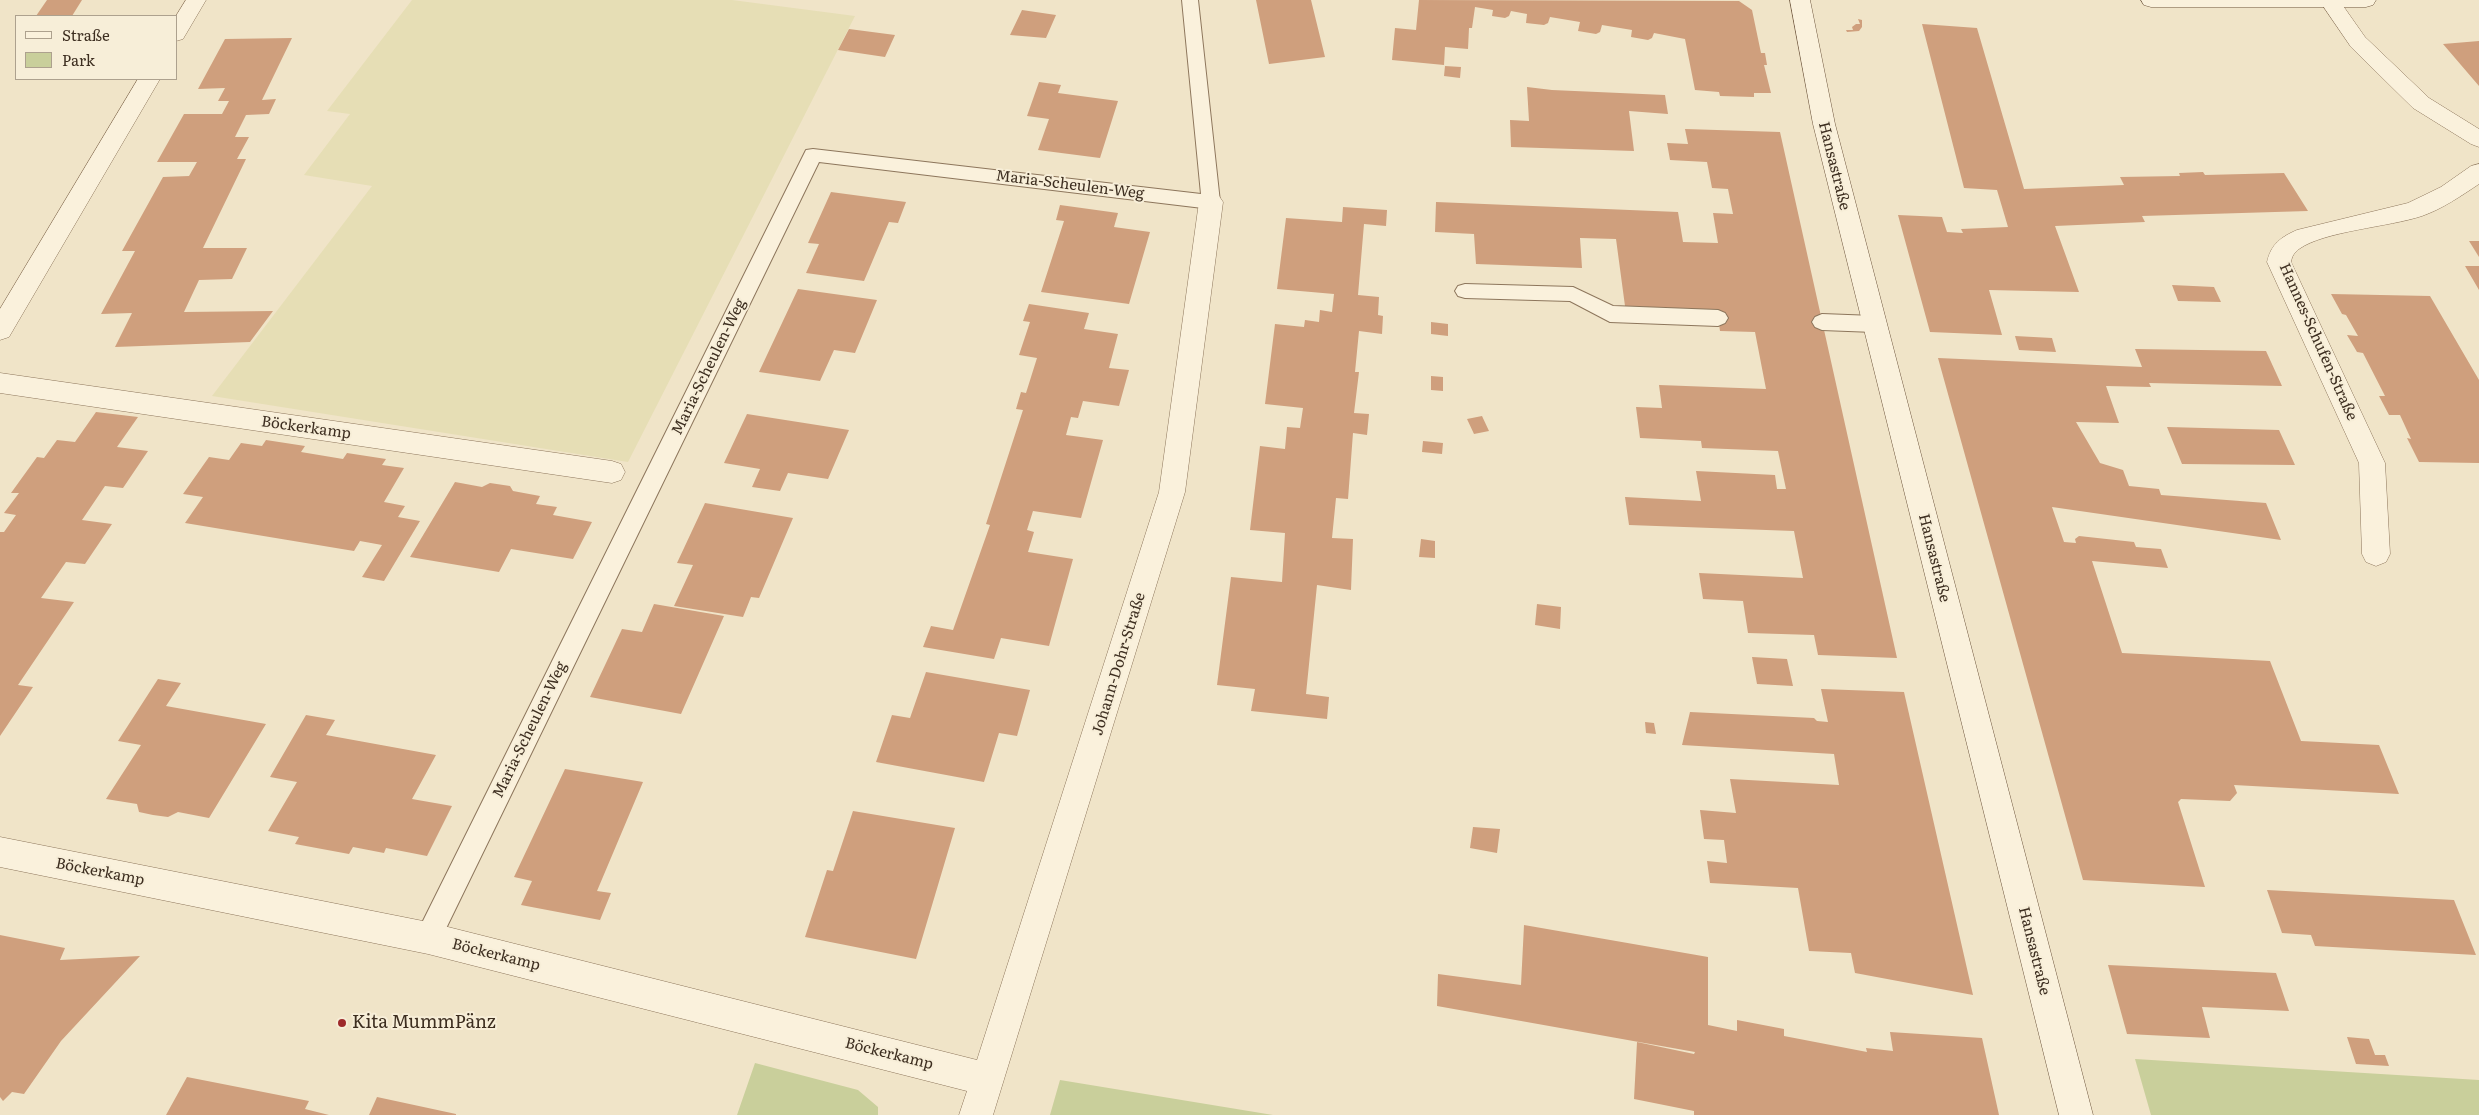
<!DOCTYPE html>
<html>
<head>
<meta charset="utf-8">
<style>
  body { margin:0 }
  #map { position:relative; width:2479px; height:1115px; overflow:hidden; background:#f0e4c8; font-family:Literata,serif }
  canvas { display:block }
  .legend { position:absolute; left:15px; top:15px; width:162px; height:65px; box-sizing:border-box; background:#f7eed8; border:1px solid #ada18e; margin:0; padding:6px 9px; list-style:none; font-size:15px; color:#3d2e20 }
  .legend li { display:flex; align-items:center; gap:10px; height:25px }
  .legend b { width:25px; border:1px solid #ada18e }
</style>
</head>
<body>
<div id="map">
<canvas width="2479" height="1115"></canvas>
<ul class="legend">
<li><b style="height:6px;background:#faf1dc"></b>Straße</li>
<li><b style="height:14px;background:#c9cf9b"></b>Park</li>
</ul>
</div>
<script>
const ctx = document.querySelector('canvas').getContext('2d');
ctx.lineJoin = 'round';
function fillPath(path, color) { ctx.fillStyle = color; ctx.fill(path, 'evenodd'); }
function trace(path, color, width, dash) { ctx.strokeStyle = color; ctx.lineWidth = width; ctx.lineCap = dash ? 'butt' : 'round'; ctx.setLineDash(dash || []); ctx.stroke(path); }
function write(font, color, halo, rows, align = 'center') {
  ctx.font = font + ' Literata,serif'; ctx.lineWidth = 4; ctx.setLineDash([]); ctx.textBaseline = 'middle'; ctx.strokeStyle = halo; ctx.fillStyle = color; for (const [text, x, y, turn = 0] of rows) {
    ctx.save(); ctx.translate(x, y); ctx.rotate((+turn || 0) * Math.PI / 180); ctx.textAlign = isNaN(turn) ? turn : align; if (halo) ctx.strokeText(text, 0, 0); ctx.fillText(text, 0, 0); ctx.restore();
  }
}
const farmland = new Path2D(`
  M412 0H732L855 16 628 462 212 396 372 186 304 175 350 114 327 111Z`);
const green = new Path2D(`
  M2135 1059 2479 1080V1115H2151Z
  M755 1063 858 1090 878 1107V1115H737Z
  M1060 1080 1273 1115H1050Z`);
const building = new Path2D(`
  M47 0H82L72 16H36Z
  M1256 0H1311L1325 57 1269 64Z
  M1419 0 1739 1 1752 10 1761 53H1765L1767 65H1764L1771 93H1754V97L1720 96 1719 92 1695 90 1685 39 1654 33 1652 38 1648 40 1631 37 1632 30 1602 25 1600 32 1596 34 1578 31 1580 22 1550 17 1548 23 1544 25 1526 23 1527 14 1511 11 1509 16 1505 18 1492 16 1493 10 1475 7 1472 28H1469L1468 49 1445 47 1444 65 1392 60 1395 28 1416 30Z
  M1022 10 1056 15 1046 38 1010 35Z
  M1858 19 1862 20V27L1859 31 1847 32 1846 30H1853L1852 27 1856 24H1860Z
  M1922 24 1977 28 2024 189 2124 185 2120 177 2180 176 2179 173 2203 172 2205 175 2284 173 2308 211 2142 216 2145 222 2055 226 2079 292 1989 290 2002 335 1930 332 1898 215 1942 217 1947 232 1963 233 1961 229 2008 227 1997 190 1964 188Z
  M849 29 895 35 885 57 838 50Z
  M292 38 262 100 276 99 269 114 246 115 235 137H249L237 159H246L203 248H247L232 279 199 280 184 312 273 311 250 342 115 347 132 313 101 314 135 251H122L163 177 189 176 197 162H157L184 114H222L229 101H218L225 88 198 89 225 39Z
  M2479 41V86L2443 44Z
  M1445 66 1461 67 1460 78 1444 76Z
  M1039 82 1061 85 1058 93 1118 101 1100 158 1038 150 1049 119 1027 116Z
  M1527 87 1552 90 1665 95 1668 114 1629 111 1634 151 1511 147 1510 120 1529 121Z
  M1685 129 1780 132 1897 658 1818 655 1814 635 1748 633 1743 601 1703 599 1699 573 1803 578 1794 531 1629 525 1625 497 1701 501 1696 471 1775 475 1777 489H1786L1778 451 1702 448 1701 441 1640 438 1636 407 1662 408 1659 385 1766 389 1755 332 1720 331 1717 310 1625 306 1616 239 1580 238 1582 268 1476 264 1474 234 1435 232 1436 202 1678 212 1683 242 1718 243 1713 213 1733 214 1728 189 1712 188 1707 162 1670 160 1667 143 1688 144Z
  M831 192 906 202 898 223 889 222 864 281 806 273 819 244 808 243Z
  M1060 205 1118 213 1114 227 1150 232 1129 304 1041 292 1064 221 1056 220Z
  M1343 207 1387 210 1386 226 1364 224 1358 295 1379 297 1378 315 1383 316 1382 334 1359 331 1355 372H1359L1354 413 1369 414 1367 435 1353 433 1348 499 1336 498 1332 538 1353 539 1351 590 1317 585 1306 694 1329 697 1327 719 1251 711 1255 689 1217 685 1231 577 1282 582 1285 533 1250 530 1260 446 1285 449 1287 427 1300 428 1303 408 1265 404 1275 324 1304 327 1305 320 1319 322 1320 310 1332 312 1334 294 1277 289 1286 218 1342 222Z
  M2469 241H2479V257Z
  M2465 266H2479V290Z
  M2172 285 2214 287 2221 302 2178 301Z
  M798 289 877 300 855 353 834 350 820 381 759 372Z
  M2331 294 2430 296 2479 380V463L2419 462 2407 438 2411 439 2400 415H2389L2379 396H2385L2363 353 2357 352 2347 335 2358 336 2346 315 2342 314Z
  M1029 304 1089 313 1084 329 1118 334 1109 368 1129 370 1119 406 1083 401 1078 418 1071 417 1066 435 1103 440 1081 518 1033 511 1027 530 1034 532 1028 552 1073 559 1049 646 1001 638 994 659 923 647 931 626 953 630 990 525 986 524 1023 410 1016 409 1021 392 1026 393 1037 358 1019 355 1030 322 1023 321Z
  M1431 322 1448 324V336L1431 334Z
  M2015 336 2052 338 2056 352 2019 350Z
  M2135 349 2266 351 2282 386 2149 383 2151 387 2106 386 2119 423 2076 422 2100 463 2123 470 2129 486 2159 489 2161 495 2266 503 2281 540 2052 507 2064 542 2076 543 2075 539 2079 536 2134 542 2136 547 2161 549 2168 568 2092 561 2122 653 2270 661 2301 741 2379 745 2399 794 2234 785 2237 793 2230 801 2181 799 2178 802 2205 887 2083 880 1938 358 2142 367Z
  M1431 376 1443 377V391L1431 390Z
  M96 412 138 417 117 447 148 451 123 488 105 486 82 520 112 524 85 564 66 562 41 598 74 602 18 685 33 687 0 736V532H4L16 515 4 513 19 493H11L37 457 44 458 57 440 75 442Z
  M747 414 849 430 828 479 788 473 780 491 752 487 760 469 724 463Z
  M1482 416 1489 431 1474 434 1467 419Z
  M2167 427 2279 430 2295 465 2182 464Z
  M266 440 305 446 301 452 343 459 347 453 386 459 382 465 404 468 384 502 405 506 398 517 420 521 384 581 362 577 382 545 360 541 354 551 185 523 203 497 183 494 209 457 229 460 241 443 262 446Z
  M1423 441 1443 443 1442 454 1422 452Z
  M455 482 482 487 490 483 510 486 513 491 540 496 536 504 557 507 553 515 592 522 573 559 511 549 499 572 410 557Z
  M705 503 793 518 759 598 751 597 743 617 674 606 693 565 677 563Z
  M1421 539 1435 541V558L1419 557Z
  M654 604 724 616 681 714 590 697 622 629 642 632Z
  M1537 604 1561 607 1560 629 1535 625Z
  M1752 657 1787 659 1793 686 1757 684Z
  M926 672 1030 690 1017 736 999 733 984 782 876 762 892 715 910 718Z
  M158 679 181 683 166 706 266 724 209 818 178 812 168 817 153 815 139 812 137 804 106 799 141 745 118 741Z
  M1821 689 1904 692 1973 995 1855 973 1851 953 1809 951 1798 888 1710 883 1707 861 1727 863 1724 840 1704 839 1700 810 1736 813 1730 779 1839 785 1834 754 1682 745 1690 712 1814 718 1817 721 1828 722Z
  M306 715 335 720 326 735 436 755 412 799 452 806 427 856 386 848 384 853 353 847 349 854 295 844 299 837 268 831 297 782 270 777Z
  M1645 722 1654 723 1656 734 1646 733Z
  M565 769 643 782 597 891 611 893 600 920 521 905 532 881 514 877Z
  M853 811 955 828 916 959 805 937 827 870 833 871Z
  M1473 827 1500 829 1497 853 1470 848Z
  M2267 890 2454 900 2476 955 2315 946 2311 935 2282 933Z
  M1524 925 1708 957V1025L1737 1031V1020L1784 1029V1036L1867 1052 1866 1048 1893 1051 1890 1032 1982 1038 1999 1115H1694V1111L1634 1099 1637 1042 1694 1054 1695 1052 1437 1006 1438 974 1521 985Z
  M0 935 65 948 60 960 140 956 61 1041 24 1094 12 1092 3 1101 0 1097Z
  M2108 965 2276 973 2289 1011 2202 1007 2210 1038 2127 1034Z
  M2347 1037 2369 1039 2375 1055H2385L2389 1066 2356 1064Z
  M187 1077 309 1101 305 1109 329 1115H166Z
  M377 1097 456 1114V1115H369Z`);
const lane = new Path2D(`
  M1182 0H1198L1220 202 1218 207 1211 209 819 162 437 947 428 951 419 947 415 938 419 929 806 150 813 149 1201 194Z
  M1465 284 1573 287 1613 306 1718 310 1725 313 1728 318 1725 323 1718 326 1610 322 1570 301 1465 298 1458 296 1455 291 1458 286Z
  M1822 314 1874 316 1881 319 1884 324 1881 329 1874 332 1822 330 1815 327 1812 322 1815 317Z`);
const street = new Path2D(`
  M186 0H206L183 39 176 41V16Z
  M2319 0H2339L2365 37 2429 98 2479 129V147L2471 144 2413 108 2351 47Z
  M138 79H160L9 337 0 340V309Z
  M2479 164V184C2461 196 2442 209 2422 216 2389 227 2324 231 2299 249 2294 253 2292 256 2291 262L2385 463 2390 554 2386 562 2376 566 2366 562 2362 554 2359 463 2267 262C2271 244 2281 237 2297 230L2408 203 2441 187 2471 166Z
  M1211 194 1219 196 1223 202 1185 492 993 1115H959L967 1091 428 954 0 867V837L428 922 977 1060 1159 492 1199 202 1203 196Z
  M0 373 612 461 621 464 625 472 621 480 612 483 0 393Z`);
const secondary = new Path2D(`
  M1790 0H1810L1835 124 2093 1115H2059L1813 124Z
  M2141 0H2376L2373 5 2366 7H2151L2144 5Z`);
const markers = [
  [342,1023,5,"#9e2a2b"]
];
const streetNames = [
  ["Hansastraße",1834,166,76],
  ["Maria-Scheulen-Weg",1070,185,7],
  ["Hannes-Schufen-Straße",2318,342,66],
  ["Maria-Scheulen-Weg",709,367,-64],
  ["Böckerkamp",306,428,8],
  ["Hansastraße",1934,558,76],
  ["Johann-Dohr-Straße",1119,664,-73],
  ["Maria-Scheulen-Weg",530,730,-64],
  ["Böckerkamp",100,872,11],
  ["Hansastraße",2034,951,76],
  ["Böckerkamp",496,955,14],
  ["Böckerkamp",889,1054,14]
];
const nearPoinames = [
  ["Kita MummPänz",352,1023]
];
fillPath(farmland, '#e6deb5');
fillPath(green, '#c9cf9b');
fillPath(building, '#cf9f7d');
trace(lane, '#8d765c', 2);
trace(street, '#8d765c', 1);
trace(secondary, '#6f573f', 1);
fillPath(lane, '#faf1dc');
fillPath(street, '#faf1dc');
fillPath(secondary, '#faf1dc');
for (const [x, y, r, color] of markers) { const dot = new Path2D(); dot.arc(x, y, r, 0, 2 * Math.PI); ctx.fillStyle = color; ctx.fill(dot); trace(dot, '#f7eed8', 2); }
write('15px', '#3d2e20', '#f7eed8', streetNames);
write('18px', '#3d2e20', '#f7eed8', nearPoinames, 'left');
</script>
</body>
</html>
